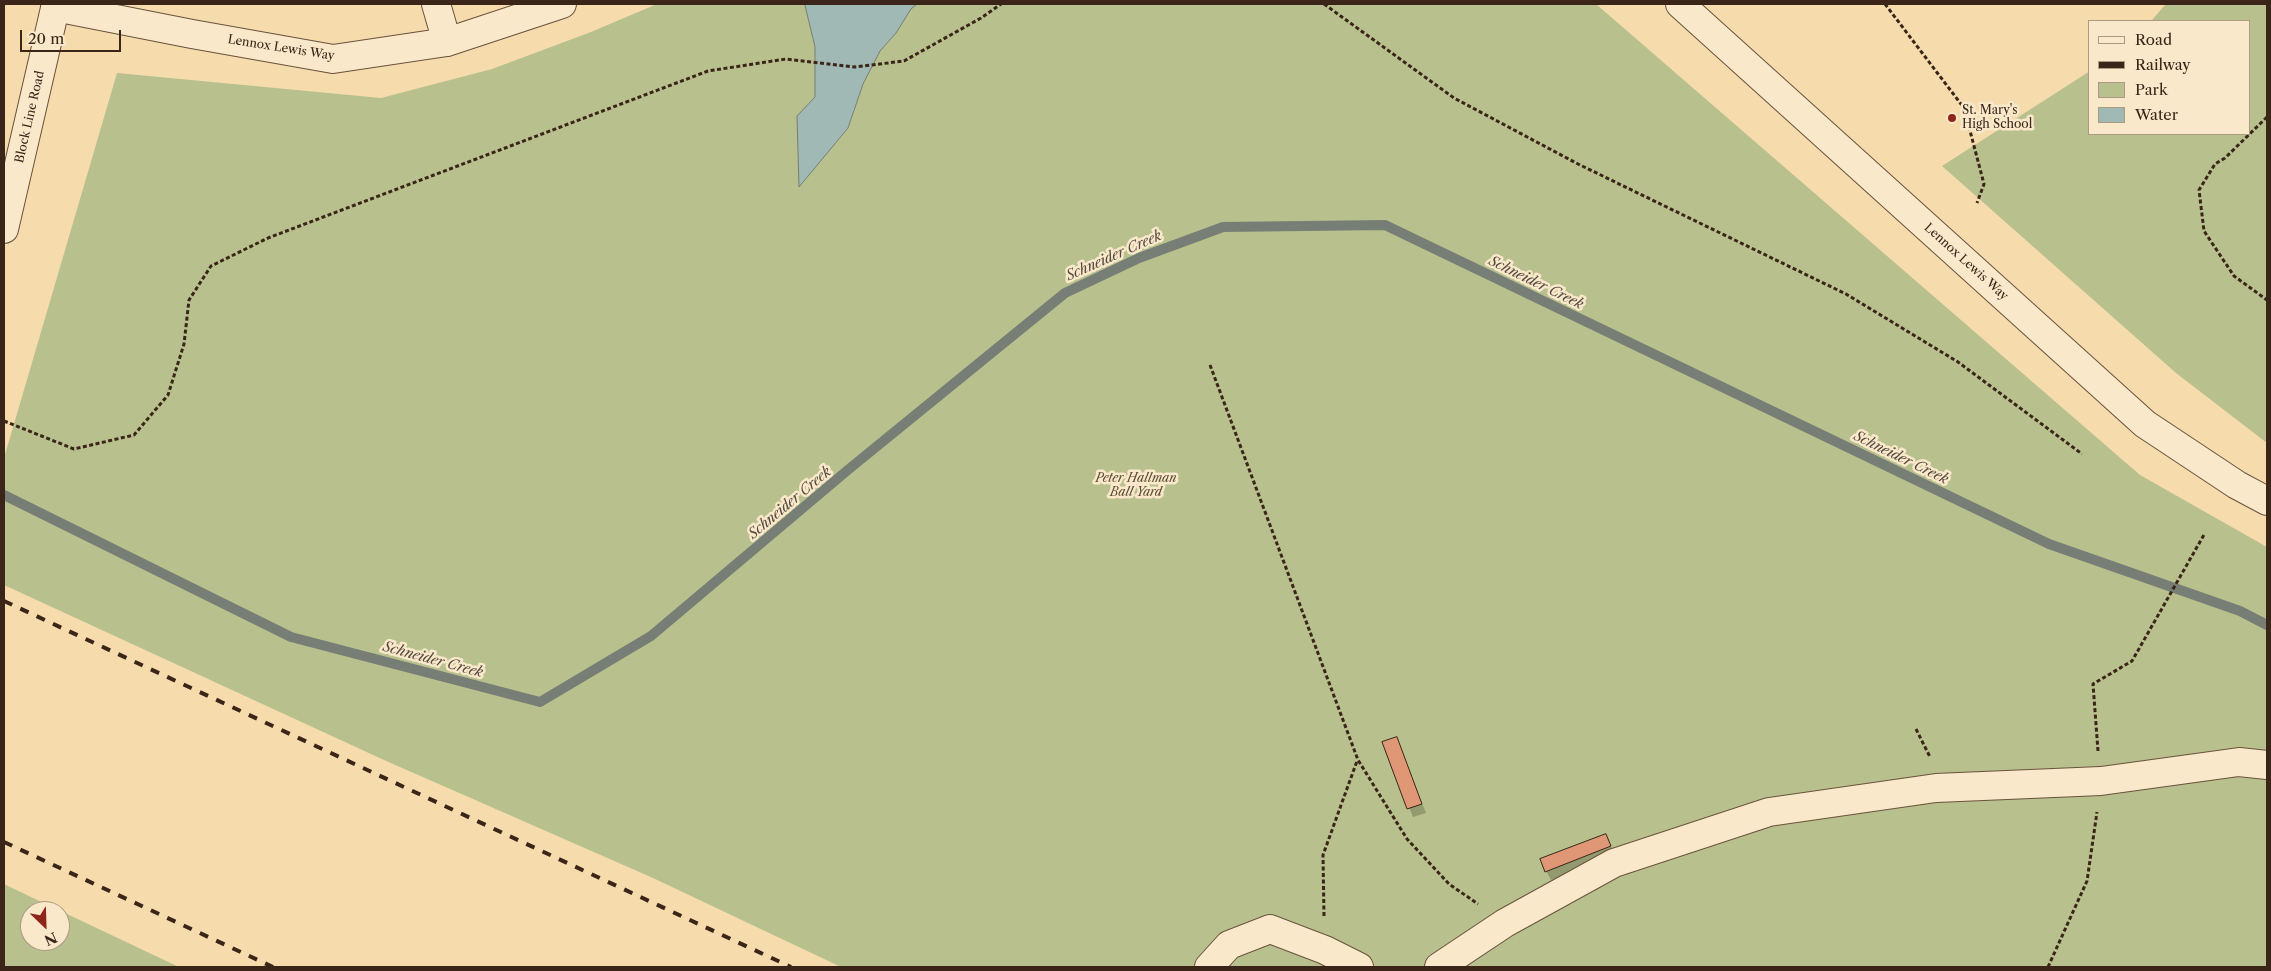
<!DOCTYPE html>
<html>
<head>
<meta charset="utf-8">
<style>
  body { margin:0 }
  #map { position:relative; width:2271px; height:971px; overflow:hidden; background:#f6dbad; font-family:"Libre Caslon Text",serif }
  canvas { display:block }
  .frame { position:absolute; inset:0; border:5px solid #3a2518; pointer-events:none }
  .legend { position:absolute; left:2088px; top:20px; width:162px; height:115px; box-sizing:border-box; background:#f9e8ca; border:1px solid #ad9a83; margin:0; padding:6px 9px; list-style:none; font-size:15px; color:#3a2518 }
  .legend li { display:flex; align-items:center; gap:10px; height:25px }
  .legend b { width:25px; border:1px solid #ad9a83 }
  .north { position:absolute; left:20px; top:901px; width:50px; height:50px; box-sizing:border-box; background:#f9e8ca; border:1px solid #ad9a83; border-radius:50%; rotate:156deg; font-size:14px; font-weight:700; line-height:20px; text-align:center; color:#3a2518 }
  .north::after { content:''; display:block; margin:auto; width:18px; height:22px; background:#8f2418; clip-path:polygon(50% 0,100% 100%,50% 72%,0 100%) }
  .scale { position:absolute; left:20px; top:30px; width:101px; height:22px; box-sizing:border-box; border:2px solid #3a2518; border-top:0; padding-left:6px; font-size:15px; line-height:18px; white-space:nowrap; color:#3a2518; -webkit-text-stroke:4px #f9e8ca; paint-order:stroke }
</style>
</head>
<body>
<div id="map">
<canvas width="2271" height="971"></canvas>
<div class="frame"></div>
<ul class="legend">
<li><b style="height:6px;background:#f9e8ca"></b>Road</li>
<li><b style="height:6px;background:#3a2518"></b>Railway</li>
<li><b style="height:14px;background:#b8c18d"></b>Park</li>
<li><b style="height:14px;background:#a0b9b4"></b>Water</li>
</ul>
<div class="north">N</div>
<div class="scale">20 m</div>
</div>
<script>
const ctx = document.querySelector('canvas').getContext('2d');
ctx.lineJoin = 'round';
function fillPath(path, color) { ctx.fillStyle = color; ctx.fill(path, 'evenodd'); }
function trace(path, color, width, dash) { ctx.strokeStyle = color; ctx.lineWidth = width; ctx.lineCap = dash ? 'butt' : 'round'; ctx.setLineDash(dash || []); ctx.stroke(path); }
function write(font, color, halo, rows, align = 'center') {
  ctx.font = font + ' "Libre Caslon Text",serif'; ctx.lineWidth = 5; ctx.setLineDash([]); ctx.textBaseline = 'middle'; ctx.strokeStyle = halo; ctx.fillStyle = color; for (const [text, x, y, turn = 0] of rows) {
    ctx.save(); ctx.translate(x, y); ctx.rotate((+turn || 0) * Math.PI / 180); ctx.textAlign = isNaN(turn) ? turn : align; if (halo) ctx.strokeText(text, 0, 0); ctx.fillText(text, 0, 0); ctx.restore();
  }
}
const green = new Path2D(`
  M657 4H1596L2140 475 2267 547V967H841L653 878 384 760 4 585V458L117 73 381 98 492 69 591 32Z
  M2166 4H2267V443L2176 373 1942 166 2090 71V134H2250V21H2151Z
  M4 884 10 887 179 967H4ZM30 911H60V941H30Z`);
const water = new Path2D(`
  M805 4H917L911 9 896 33 880 51 863 84 848 128 799 187 797 116 815 97V47Z`);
const shadow = new Path2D(`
  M1396 738 1426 813 1413 817 1384 743Z
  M1606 835 1615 855 1551 880 1546 871Z`);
const stream = new Path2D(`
  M4 495 291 637 540 702 651 636 849 469 1065 293 1139 258 1223 227 1385 225 2049 544 2240 611 2267 625`);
const building = new Path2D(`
  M1397 737 1422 804 1407 809 1382 742Z
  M1606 834 1611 846 1545 872 1540 859Z`);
const path = new Path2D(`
  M1324 4 1454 98 1578 164 1846 294 1958 362 2082 454
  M1885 4 1964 108 1984 184 1977 203
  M2267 117 2225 158 2215 164 2199 190 2204 231 2234 276 2267 300
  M1210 365 1358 760 1407 839 1449 884 1478 904
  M4 421 74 449 134 435 168 395 184 344 189 300 211 266 268 238 708 71 786 59 855 67 904 61 981 18 1001 4
  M1916 729 1930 757
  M2098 751 2093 684 2132 661 2205 533
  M1324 916 1323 855 1357 761
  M2048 967 2087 881 2097 812`);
const minor = new Path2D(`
  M436 4 447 42
  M1680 4 2145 424 2237 485 2267 501
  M55 7 192 34 333 59 447 42 562 4
  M4 229 56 4
  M1209 967 1229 945 1270 929 1325 950 1359 967
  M1439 967 1505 923 1614 863 1769 812 1936 788 2101 781 2239 762 2267 765`);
const rail = new Path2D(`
  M4 601 791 967
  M4 842 273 967`);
const markers = [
  [1952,118,5,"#8f2418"]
];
const streetNames = [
  ["Lennox Lewis Way",281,48,9],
  ["Block Line Road",30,117,-77],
  ["Lennox Lewis Way",1966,262,42]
];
const poiNames = [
  ["St. Mary's",1962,111],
  ["High School",1962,125]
];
const parkNames = [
  ["Peter Hallman",1136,479],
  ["Ball Yard",1136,493]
];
const waterNames = [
  ["Schneider Creek",1114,256,-24],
  ["Schneider Creek",1536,283,26],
  ["Schneider Creek",1901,458,26],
  ["Schneider Creek",790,503,-40],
  ["Schneider Creek",433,660,15]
];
fillPath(green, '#b8c18d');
fillPath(water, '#a0b9b4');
trace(water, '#777e76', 1);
fillPath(shadow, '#0003');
trace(stream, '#777e76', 10);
fillPath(building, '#df9776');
trace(building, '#3a2518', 1);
trace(minor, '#69523d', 30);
trace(path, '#3a2518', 3, [4, 2.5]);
trace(minor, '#f9e8ca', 28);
trace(rail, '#3a2518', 4, [9, 9]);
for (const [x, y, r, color] of markers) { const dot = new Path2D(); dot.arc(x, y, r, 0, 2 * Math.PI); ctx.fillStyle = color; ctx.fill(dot); trace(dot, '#f9e8ca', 2); }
write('12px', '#3a2518', '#f9e8ca', streetNames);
write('12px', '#3a2518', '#f9e8ca', poiNames, 'left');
write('italic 12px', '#5a4c35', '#f9e8ca', parkNames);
write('italic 14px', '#544a3f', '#f9e8ca', waterNames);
</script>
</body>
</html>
